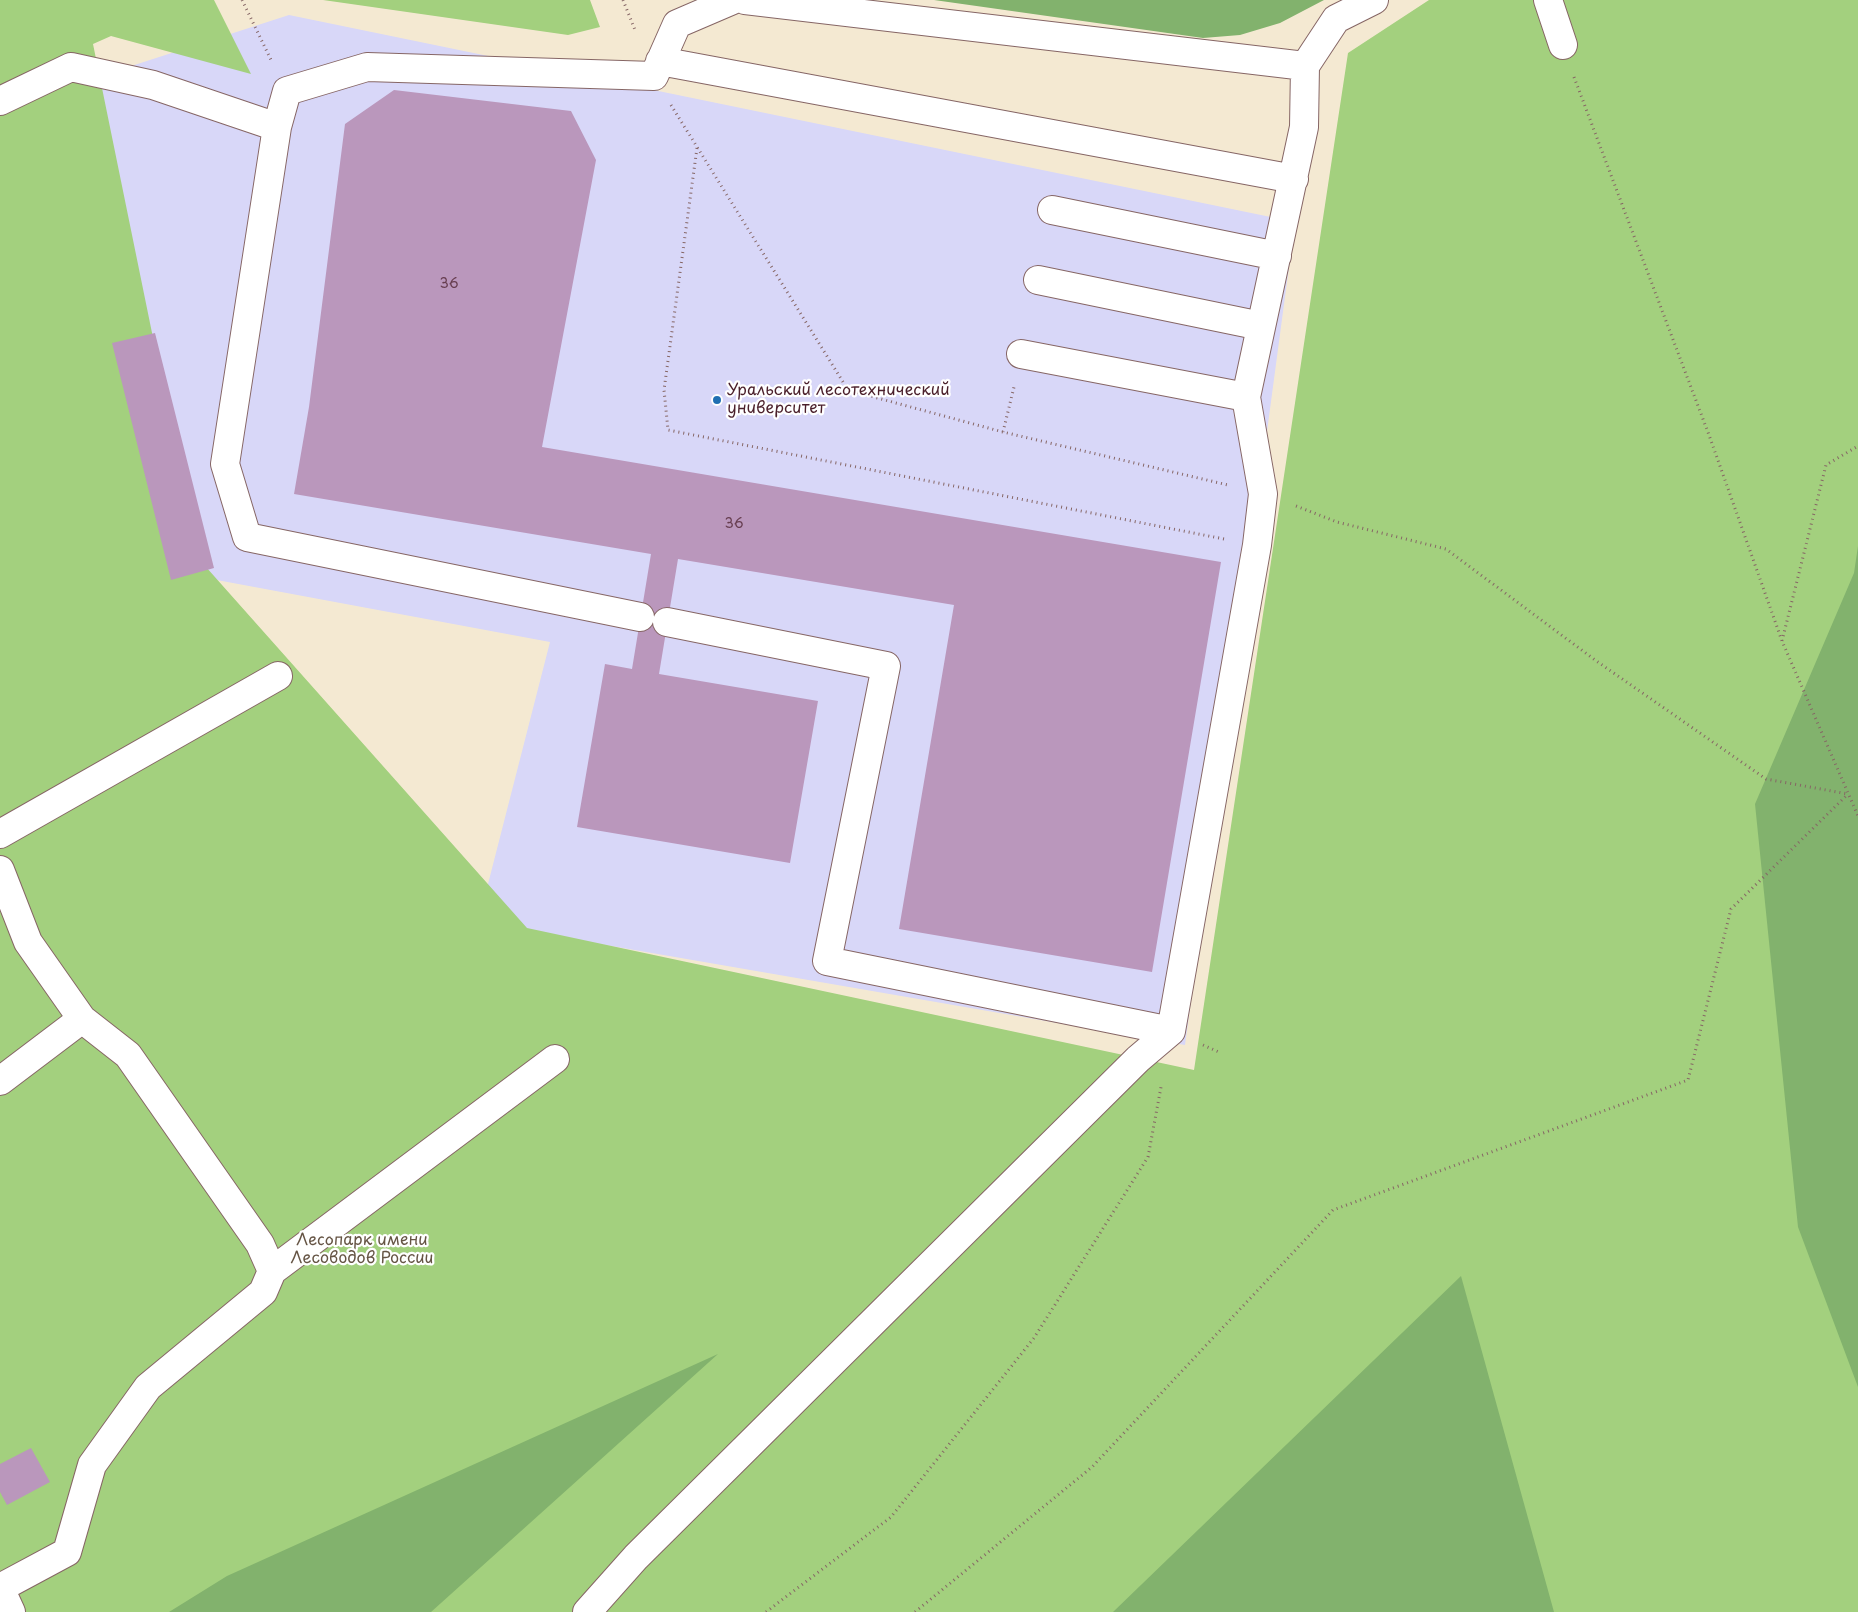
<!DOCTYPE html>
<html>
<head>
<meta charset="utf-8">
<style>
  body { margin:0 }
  canvas { display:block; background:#f4e9d2 }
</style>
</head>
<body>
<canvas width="1858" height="1612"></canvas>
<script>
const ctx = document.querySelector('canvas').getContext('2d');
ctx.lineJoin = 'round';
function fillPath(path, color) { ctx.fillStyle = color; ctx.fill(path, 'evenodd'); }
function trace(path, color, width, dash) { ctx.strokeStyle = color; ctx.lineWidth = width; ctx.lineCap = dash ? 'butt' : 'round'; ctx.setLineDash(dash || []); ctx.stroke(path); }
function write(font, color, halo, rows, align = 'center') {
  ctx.font = font + ' "Playpen Sans",sans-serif'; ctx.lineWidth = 4.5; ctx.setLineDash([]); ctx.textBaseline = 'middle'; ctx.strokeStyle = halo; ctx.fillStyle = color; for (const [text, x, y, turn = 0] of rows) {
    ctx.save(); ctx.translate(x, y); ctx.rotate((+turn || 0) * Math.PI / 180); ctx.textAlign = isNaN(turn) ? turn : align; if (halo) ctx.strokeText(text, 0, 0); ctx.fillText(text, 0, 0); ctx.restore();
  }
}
const built = new Path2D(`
  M289 15 1295 222 1185 1045 478 923 550 642 206 578 85 81Z`);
const green = new Path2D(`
  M0 0H214L251 74 111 36 93 44 198 558 527 928 1194 1070 1348 53 1429 0H1858V1612H0Z
  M323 0H590L600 27 568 35Z`);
const forest = new Path2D(`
  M934 0H1324L1280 23 1240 35 1203 38Z
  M1858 546V1387L1798 1227 1755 804 1854 573Z
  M1461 1276 1554 1612H1113Z
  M718 1354 431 1612H169L227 1576Z`);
const building = new Path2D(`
  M394 90 571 111 596 160 542 447 1221 562 1152 972 899 929 954 605 678 559 659 674 818 701 790 863 577 827 605 664 632 669 651 554 294 494 309 407 345 124Z
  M155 333 214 568 171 580 112 343Z
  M31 1448 50 1482 7 1505 0 1492V1464Z`);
const path = new Path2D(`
  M242 0 271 60
  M623 0 635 30
  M1574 77 1709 435 1782 641 1858 816
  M671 105 848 390 1003 432 1228 485
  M697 148 664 390 668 430 1224 539
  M1003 432 1014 387
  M1296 506 1337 522 1446 549 1595 660 1766 779 1848 794
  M1782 641 1826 465 1858 446
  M1203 1045 1221 1053
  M766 1612 891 1517 1034 1338 1148 1157 1161 1087
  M915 1612 1092 1467 1333 1210 1688 1080 1731 909 1848 794`);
const minor = new Path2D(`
  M745 0 1305 66 1336 19 1374 0
  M1548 0 1563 45
  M660 61 1294 179
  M0 101 71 67 153 85 277 127
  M1052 210 1277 256
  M1038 280 1261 326
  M1021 354 1246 397
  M640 617 247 537 225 464 277 127 287 91 367 67 654 76 677 24 733 0
  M667 622 886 666 827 961 1171 1031
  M0 834 278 676
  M0 870 28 942 82 1019 128 1055 260 1244 272 1271 263 1292 148 1387 92 1465 67 1552 0 1588
  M0 1081 82 1019
  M272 1271 555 1059
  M0 1588 11 1612
  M587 1612 636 1557 1138 1059 1171 1031 1257 545 1263 494 1246 397 1304 127 1305 66`);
const markers = [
  [717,400,5,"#1f6fb2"]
];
const numberNames = [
  ["36",449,284],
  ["36",734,524]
];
const poiNames = [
  ["Уральский лесотехнический",727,391],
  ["университет",727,409]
];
const parkNames = [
  ["Лесопарк имени",362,1241],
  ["Лесоводов России",362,1259]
];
fillPath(built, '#d8d7f8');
fillPath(green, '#a3d07e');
fillPath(forest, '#82b26d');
fillPath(building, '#ba97bc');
trace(minor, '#866665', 30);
trace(path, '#866665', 3, [1, 4]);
trace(minor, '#fff', 28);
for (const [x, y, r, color] of markers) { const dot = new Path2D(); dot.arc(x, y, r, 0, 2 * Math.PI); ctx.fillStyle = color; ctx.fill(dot); trace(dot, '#fff', 2); }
write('14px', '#663d4f', null, numberNames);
write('16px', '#4a1f2b', '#fff', poiNames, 'left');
write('16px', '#655444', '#fff', parkNames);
</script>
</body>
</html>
